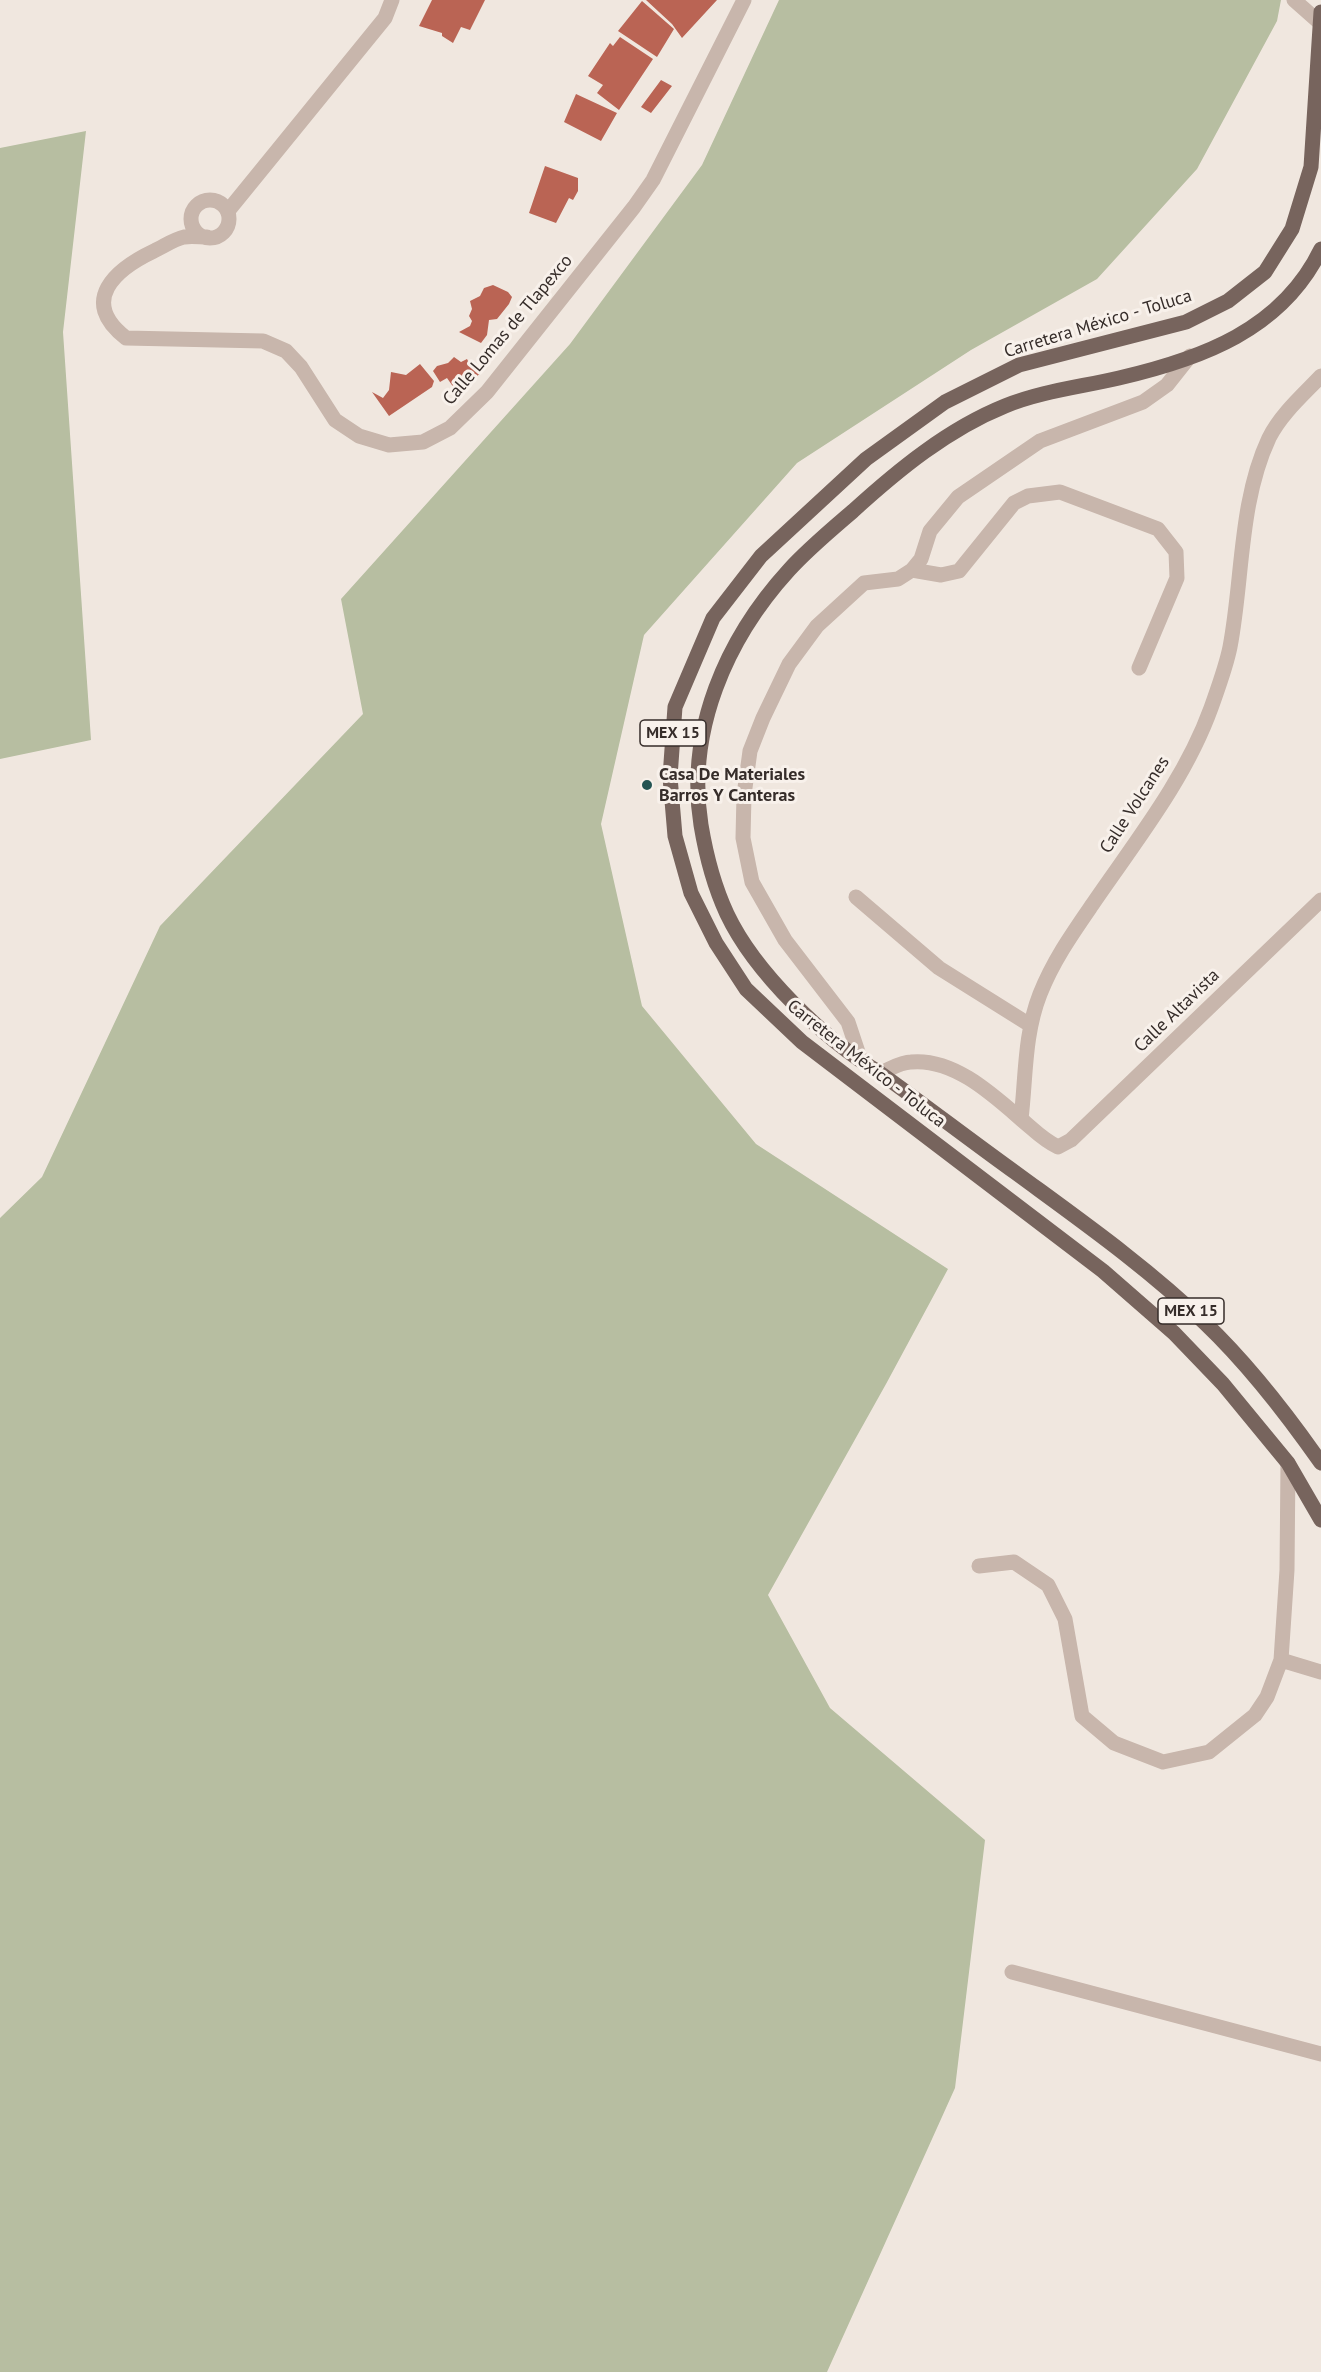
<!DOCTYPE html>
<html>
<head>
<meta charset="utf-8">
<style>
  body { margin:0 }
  canvas { display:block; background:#f0e7df }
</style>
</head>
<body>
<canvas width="1321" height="2372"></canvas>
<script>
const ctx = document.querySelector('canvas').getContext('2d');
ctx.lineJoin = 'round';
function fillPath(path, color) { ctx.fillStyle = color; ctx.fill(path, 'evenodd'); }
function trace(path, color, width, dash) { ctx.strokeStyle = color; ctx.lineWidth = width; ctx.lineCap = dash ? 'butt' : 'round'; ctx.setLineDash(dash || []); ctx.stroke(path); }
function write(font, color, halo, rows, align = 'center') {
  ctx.font = font + ' "PT Sans",sans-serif'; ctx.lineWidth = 6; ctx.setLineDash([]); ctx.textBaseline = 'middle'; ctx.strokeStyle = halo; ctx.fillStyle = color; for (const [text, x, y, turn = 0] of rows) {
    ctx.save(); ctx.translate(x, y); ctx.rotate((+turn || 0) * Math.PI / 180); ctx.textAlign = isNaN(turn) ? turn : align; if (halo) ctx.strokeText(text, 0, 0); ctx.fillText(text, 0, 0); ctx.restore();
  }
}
const green = new Path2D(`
  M779 0H1281L1277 21 1197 169 1097 279 971 350 797 463 644 635 601 824 642 1006 756 1144 948 1269 886 1384 768 1595 830 1708 985 1840 955 2088 827 2372H0V1218L42 1177 160 926 363 714 341 599 570 344 702 165Z
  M86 131 63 332 91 740 0 759V148Z`);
const building = new Path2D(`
  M432 0H485L470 30 461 27 453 43 442 36V33L419 26Z
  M646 0H717L682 38 672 24Z
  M642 1 674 29 657 57 618 31Z
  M620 37 653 59 619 110 597 93 603 85 588 76 610 43 613 46Z
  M661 80 672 86 651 113 641 107Z
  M576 94 617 113 601 141 564 122Z
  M545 166 578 178V191L573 200 569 198 556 223 529 213Z
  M493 285 508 292 512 297 509 304 497 319 489 320 487 335 481 343 459 332 470 326 472 321 469 316 472 309 470 301 480 296 484 288Z
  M454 357 461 362 467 359 471 367 480 374 472 379 473 383 465 389 460 387 454 388 447 378 440 382 433 371 437 366 448 363Z
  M420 364 434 381 432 387 389 416 372 392 383 398 389 390 391 372 406 375Z`);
const minor = new Path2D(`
  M1294 0 1320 23
  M191 219a19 19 0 1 1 38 0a19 19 0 1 1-38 0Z
  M228 211 385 18 392 0
  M207 237C200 237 191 236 184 237 174 239 163 247 154 251 116 269 78 301 126 338L263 341 286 351 301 367 335 420 359 436 389 445 423 442 450 428 487 392 634 207 653 180 744 0
  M912 570 941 575 959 571 1014 503 1028 496 1060 492 1158 529 1176 552 1177 578 1139 668
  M856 897 939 968 1030 1025
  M861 1061 848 1022 785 940 752 882 743 838 744 795 750 751 763 718 789 664 817 626 864 583 898 579 912 570 921 559 930 531 958 497 1040 441 1143 402 1167 385 1190 356
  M880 1073C890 1069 901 1062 911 1062 953 1058 991 1093 1022 1120 1034 1130 1043 1140 1058 1147L1071 1140 1321 900
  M1021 1119C1026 1077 1024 1035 1040 994 1053 961 1072 934 1092 905 1135 842 1185 780 1211 708 1218 688 1226 667 1230 647 1243 579 1239 502 1269 438 1281 414 1303 395 1321 376
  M979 1566 1014 1562 1048 1585 1065 1619 1082 1716 1114 1743 1163 1762 1209 1752 1255 1715 1267 1697 1281 1660 1287 1570 1288 1463
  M1281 1660 1321 1672
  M1012 1972 1321 2054`);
const major = new Path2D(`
  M1321 12 1311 167 1292 229 1265 272 1228 301 1186 322 1019 365 945 402 866 459 761 556 713 618 675 707 670 777 675 836 691 893 716 943 746 989 802 1042 1103 1271 1174 1333 1223 1384 1288 1463 1321 1520
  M1321 249C1282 330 1201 359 1119 378 1081 387 1042 391 1005 406 948 429 898 470 853 511 831 530 808 549 789 570 726 639 686 731 701 825 706 855 714 886 727 914 755 973 825 1040 880 1073 926 1106 970 1140 1016 1173 1080 1220 1147 1267 1205 1323 1249 1365 1286 1413 1321 1463`);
const markers = [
  [647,785,6,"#245453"]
];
const shields = [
  [673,733,66],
  [1191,1311,66]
];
const shieldNames = [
  ["MEX 15",673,733],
  ["MEX 15",1191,1311]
];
const streetNames = [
  ["Carretera México - Toluca",1098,324,-17],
  ["Calle Lomas de Tlapexco",508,330,-50],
  ["Calle Volcanes",1135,805,-57],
  ["Calle Altavista",1177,1011,-44],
  ["Carretera México - Toluca",866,1064,38]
];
const poiNames = [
  ["Casa De Materiales",659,775],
  ["Barros Y Canteras",659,796]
];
fillPath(green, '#b7bea1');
fillPath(building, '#ba6454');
trace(minor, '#c8b6ac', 15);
trace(major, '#77645d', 15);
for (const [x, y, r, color] of markers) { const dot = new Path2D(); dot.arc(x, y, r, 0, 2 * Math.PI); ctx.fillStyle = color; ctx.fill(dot); trace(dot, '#f8f1eb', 2); }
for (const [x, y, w] of shields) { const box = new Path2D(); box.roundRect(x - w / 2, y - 13, w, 26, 4.5); ctx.fillStyle = '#f8f1eb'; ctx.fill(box); trace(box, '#362d2a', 1.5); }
write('bold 16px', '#362d2a', null, shieldNames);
write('18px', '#362d2a', '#f8f1eb', streetNames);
write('bold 18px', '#362d2a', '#f8f1eb', poiNames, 'left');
</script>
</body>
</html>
